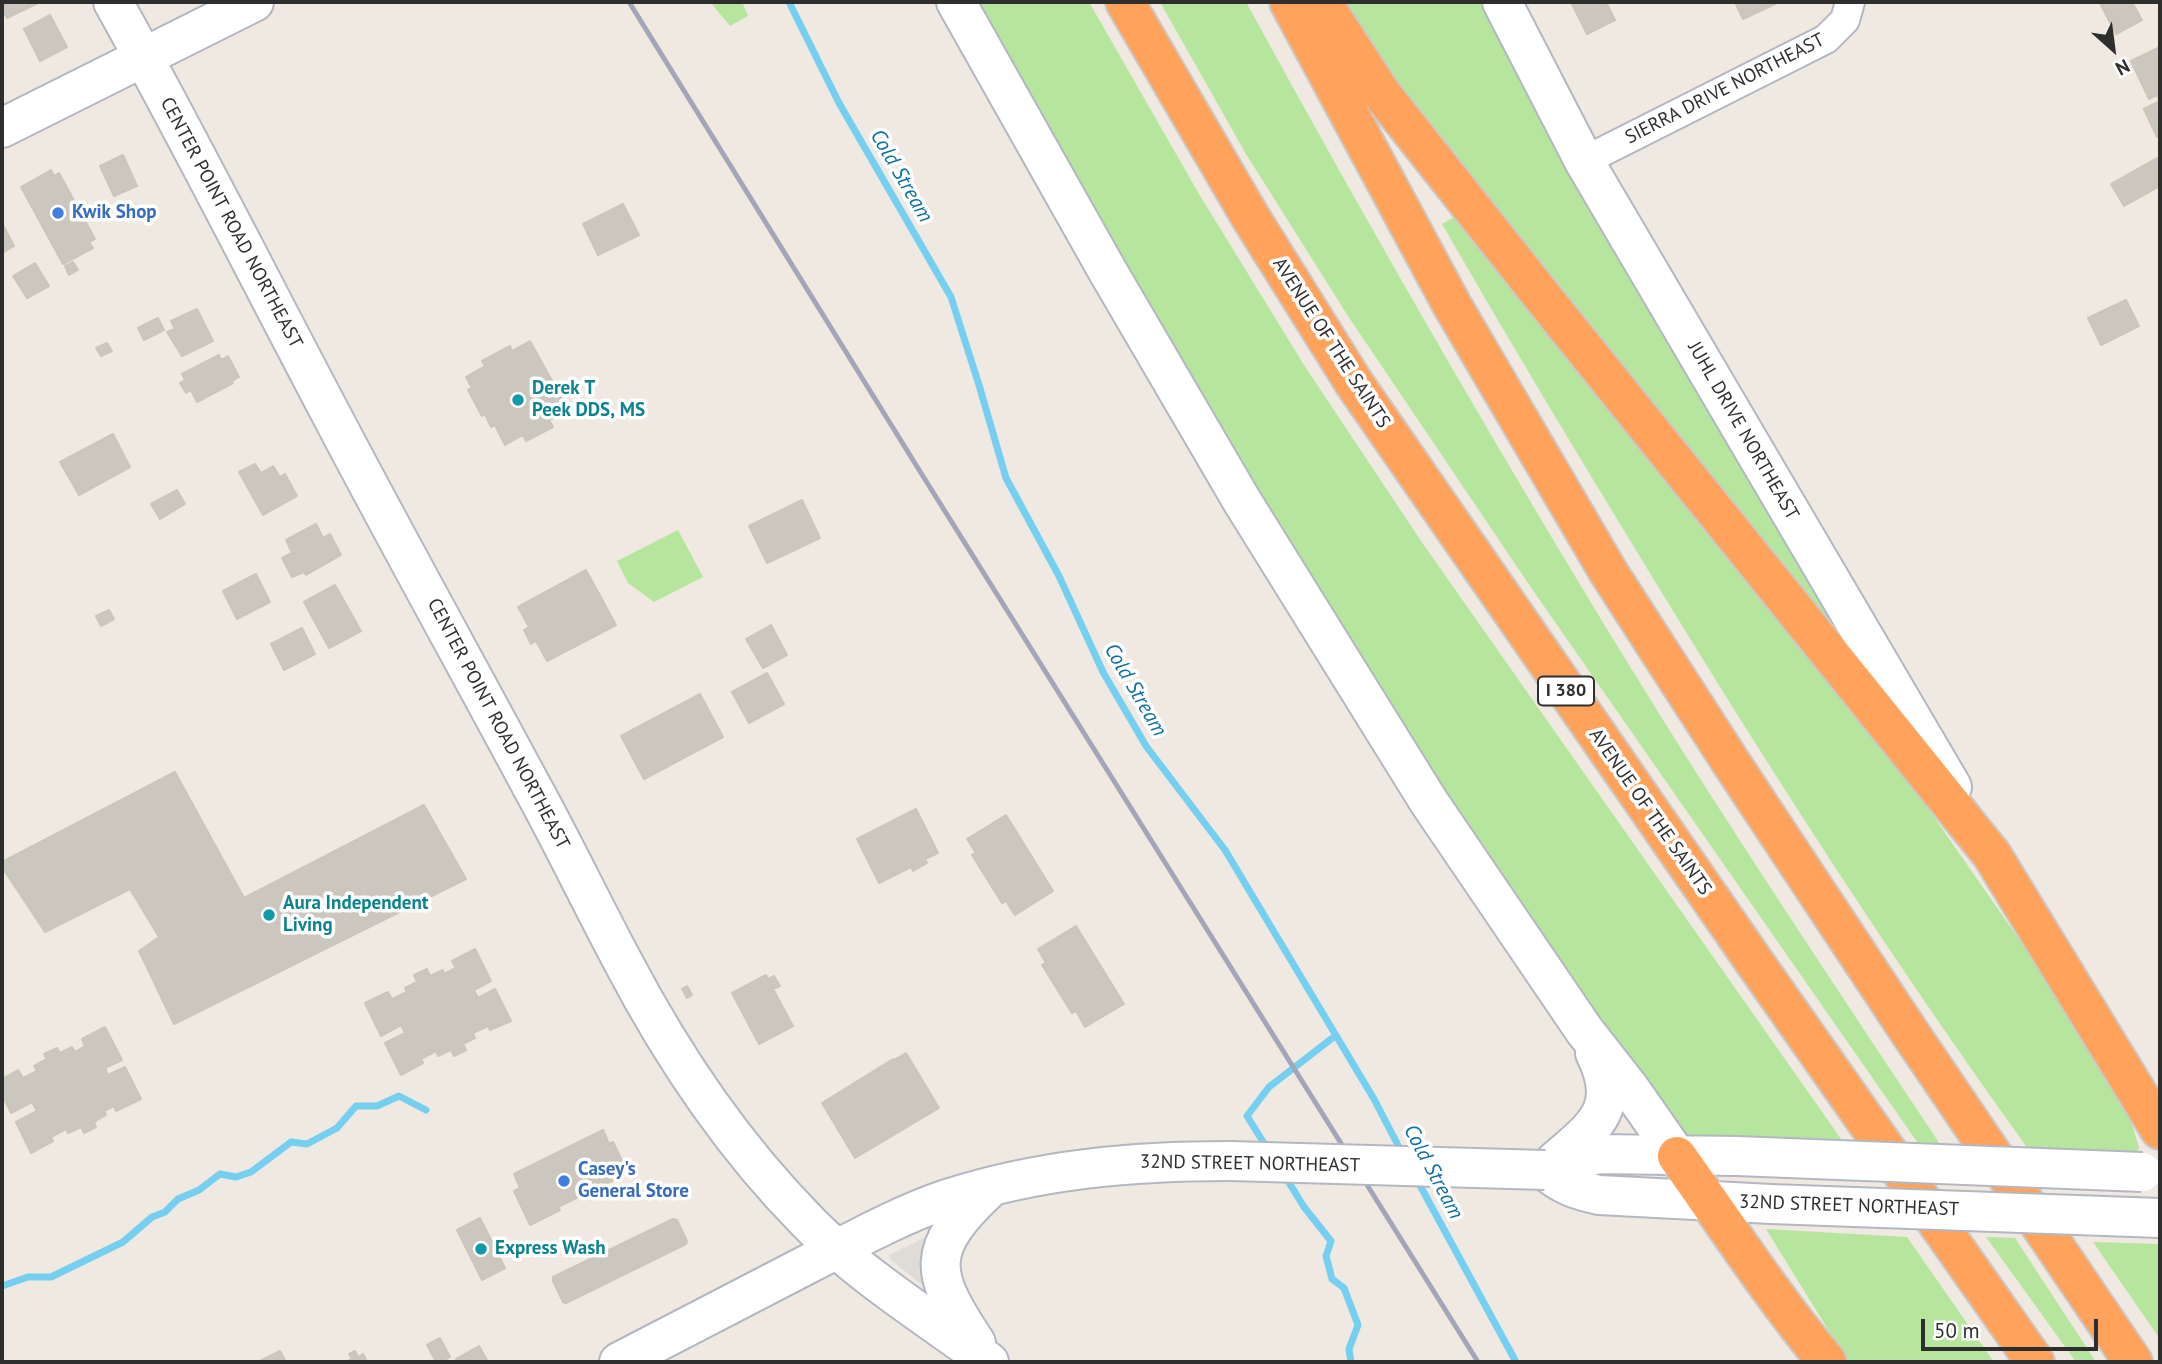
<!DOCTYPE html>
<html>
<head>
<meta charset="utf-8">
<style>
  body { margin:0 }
  #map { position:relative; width:2162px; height:1364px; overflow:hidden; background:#efe9e1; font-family:"PT Sans",sans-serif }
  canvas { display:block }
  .frame { position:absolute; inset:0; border:4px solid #2e2e2e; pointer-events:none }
  .north { position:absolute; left:2078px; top:14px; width:70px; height:70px; -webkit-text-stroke:5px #fff; paint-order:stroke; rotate:152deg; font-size:19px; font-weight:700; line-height:28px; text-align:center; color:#2e2e2e }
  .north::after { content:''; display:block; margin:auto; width:24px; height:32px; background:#2e2e2e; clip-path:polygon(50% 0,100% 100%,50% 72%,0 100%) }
  .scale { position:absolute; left:1921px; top:1319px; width:177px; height:32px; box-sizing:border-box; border:4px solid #2e2e2e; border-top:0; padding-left:9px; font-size:21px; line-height:24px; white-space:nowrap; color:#2e2e2e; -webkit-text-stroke:5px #fff; paint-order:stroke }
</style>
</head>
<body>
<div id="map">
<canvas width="2162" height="1364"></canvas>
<div class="frame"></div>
<div class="north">N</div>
<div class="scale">50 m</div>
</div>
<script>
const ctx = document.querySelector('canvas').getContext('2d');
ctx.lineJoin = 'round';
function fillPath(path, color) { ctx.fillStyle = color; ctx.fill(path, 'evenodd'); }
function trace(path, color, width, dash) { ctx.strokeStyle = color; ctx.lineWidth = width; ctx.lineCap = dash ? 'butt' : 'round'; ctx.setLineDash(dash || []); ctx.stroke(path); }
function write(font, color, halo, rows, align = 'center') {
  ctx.font = font + ' "PT Sans",sans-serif'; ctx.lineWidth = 7; ctx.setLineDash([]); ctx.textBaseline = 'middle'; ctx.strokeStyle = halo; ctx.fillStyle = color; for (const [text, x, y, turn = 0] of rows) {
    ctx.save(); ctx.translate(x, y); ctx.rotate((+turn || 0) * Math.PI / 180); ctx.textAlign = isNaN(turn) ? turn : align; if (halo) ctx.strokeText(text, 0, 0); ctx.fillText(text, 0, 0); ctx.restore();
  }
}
const green = new Path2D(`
  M710 2H742L748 16 730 26Z
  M972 2H1089L1199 194 1304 365 1421 541 1846 1146 1674 1139 1334 624Z
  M1160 2H1246C1379 245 1517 485 1663 720 1754 865 1849 1007 1944 1150L1922 1149 1532 589 1348 316 1246 154Z
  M1342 2H1486L1878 693 1443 150Z
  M1456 216 1799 641 1918 794 2032 958 2129 1114 2139 1148 2133 1157 2029 1150C1892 960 1766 764 1645 565 1576 452 1508 339 1442 224Z
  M678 530 703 577 654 602 628 583 617 561Z
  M1766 1229 1907 1237 1994 1362H1848Z
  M1986 1237 2015 1238 2096 1362H2076Z
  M2093 1242 2160 1244V1339Z`);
const plaza = new Path2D(`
  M932 1234V1293L890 1259 889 1255Z`);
const stream = new Path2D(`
  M789 2 839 103 951 297 979 385 1006 478 1059 576 1103 672 1146 746 1225 850 1374 1099 1402 1153
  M1267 1148 1247 1116 1269 1087 1335 1036
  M1285 1176 1304 1207 1331 1241 1326 1256 1332 1279 1344 1288 1358 1325 1349 1349 1351 1362
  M1416 1178 1516 1362
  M2 1286 28 1277H51L123 1242 152 1217 165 1212 178 1199 199 1190 220 1174 236 1177 251 1172 291 1142 307 1144 337 1128 356 1106H377L399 1096 426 1110`);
const building = new Path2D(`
  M2 2H40L7 18 2 9Z
  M1571 2H1606L1615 20 1587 34Z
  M1735 2H1776L1777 3 1743 19Z
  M2102 2H2132L2142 20 2116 34 2100 3Z
  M50 15 67 47 40 61 24 29Z
  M2160 47V101L2157 95 2149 99 2131 61Z
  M2160 101V136L2157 137 2144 109Z
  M123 155 137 186 114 196 100 166Z
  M2157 158 2160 164V186L2124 206 2111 184Z
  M51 170 54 176 59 173 95 239 89 242 93 248 63 264 21 187Z
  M623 204 639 235 598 255 583 224Z
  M2 223 14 246 2 253Z
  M73 262 78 270 69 275 65 266Z
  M35 263 49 286 27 298 13 276Z
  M2126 300 2139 326 2101 345 2088 318Z
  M197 309 213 341 182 356 167 332 175 329 171 321Z
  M158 318 164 330 144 340 138 328Z
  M530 341 568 410 549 420 553 427 526 441 523 435 505 445 495 425 491 427 485 414 482 416 468 390 472 388 466 377 485 366 482 361 510 346 512 351Z
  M107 343 112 351 101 356 96 348Z
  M219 355 221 360 228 356 239 377 232 381 233 383 197 402 191 390 186 393 180 383 185 380 182 374Z
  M113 434 130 467 79 495 60 462Z
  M255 464 261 473 273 466 280 477 285 474 297 496 263 515 239 472Z
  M177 490 185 504 160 519 151 504Z
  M802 500 820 538 767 563 749 526Z
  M316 524 323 538 330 534 341 555 306 575 304 572 292 577 282 558 292 553 286 540Z
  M586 570 616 625 547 661 536 641 531 644 524 630 529 627 518 607Z
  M256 574 270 602 237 619 223 591Z
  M335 585 361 631 329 648 304 602Z
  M109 610 114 619 101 626 96 616Z
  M771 625 787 655 763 668 746 639Z
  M302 628 315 654 284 670 271 644Z
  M767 673 784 704 749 723 732 692Z
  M700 694 723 737 644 779 621 736Z
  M175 772 244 898 424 805 466 879 174 1024 139 951 159 937 130 889 45 932 2 867V862Z
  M916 809 938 853 925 859 927 863 913 871 911 867 879 883 857 839Z
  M1006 815 1053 891 1015 915 1006 901 1002 903 972 855 976 853 967 839Z
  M1076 926 1124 1004 1085 1027 1076 1011 1072 1013 1042 965 1046 963 1038 949Z
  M475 949 491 981 474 990 478 998 495 989 511 1021 490 1030 488 1026 473 1033 475 1038 463 1044 466 1050 454 1056 451 1050 438 1056 436 1051 421 1059 423 1063 401 1075 385 1043 405 1033 401 1025 381 1036 365 1003 388 992 392 999 407 992 405 988 417 982 414 975 427 969 430 976 443 970 444 974 456 968 452 961Z
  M766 975 768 979 774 976 780 986 773 989 793 1026 759 1044 732 993Z
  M687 986 692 995 687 998 682 989Z
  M105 1027 122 1060 105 1068 108 1075 125 1067 141 1099 116 1111 114 1106 104 1111 106 1115 94 1122 96 1127 84 1133 81 1127 68 1133 66 1129 51 1137 53 1141 31 1153 16 1122 37 1111 32 1102 11 1113 2 1094V1079L18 1070 23 1078 37 1071 34 1066 47 1059 44 1054 57 1048 60 1053 72 1047 75 1052 85 1046 82 1039Z
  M906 1053 939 1108 855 1158 822 1103 893 1059 894 1060Z
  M603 1130 609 1144 613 1142 628 1173 558 1207 560 1210 530 1225 514 1191 520 1188 514 1174Z
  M480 1218 505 1268 482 1280 457 1230Z
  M673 1219 677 1220 687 1241 686 1244 566 1303 563 1302 553 1281V1277Z
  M440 1338 450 1357 441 1362H436L427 1345Z
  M479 1346 488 1362H458L456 1359Z
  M280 1351 286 1362H258Z
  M355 1351 358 1357 363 1354 367 1362H345L352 1359 349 1354Z`);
const street = new Path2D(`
  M1584 161 1826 39 1845 20 1850 2`);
const secondary = new Path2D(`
  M113 2C189 138 259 278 332 416 397 540 465 662 531 785 563 843 591 902 622 960 671 1054 732 1145 807 1221 857 1273 930 1319 989 1362
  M956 2 1107 270 1242 501 1429 802 1584 1030 1631 1090 1677 1156
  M1502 2 1584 161 1952 787
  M2 128 254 2
  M1554 1162C1594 1127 1623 1109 1595 1053
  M1545 1170C1561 1185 1577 1190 1599 1195L1771 1204
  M1545 1170 1563 1161 1600 1154 1737 1156
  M976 1343C929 1272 924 1250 990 1188
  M619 1362C684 1329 748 1295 812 1262 857 1239 900 1215 947 1199 1039 1169 1134 1161 1230 1161`);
const highway = new Path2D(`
  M1125 2 1251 218 1354 383 1753 960 2035 1362
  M1289 2 1452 305 1609 573 1732 764 1910 1033 2133 1362
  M1322 2 1381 93 1545 300 1992 855 2160 1130
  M1677 1156C1726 1225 1772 1296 1827 1362`);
const rail = new Path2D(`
  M629 2 921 473 1478 1362`);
const secondaryBridge = new Path2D(`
  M1737 1156 2142 1172
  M1230 1161 1545 1170
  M1771 1204 2160 1218`);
const markers = [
  [58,213,7,"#3f7fe0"],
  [518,400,7,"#0f9aa8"],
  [269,915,7,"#0f9aa8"],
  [564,1181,7,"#3f7fe0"],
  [481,1249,7,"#0f9aa8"]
];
const shields = [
  [1566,691,56]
];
const shieldNames = [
  ["I 380",1566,691]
];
const streetNames = [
  ["SIERRA DRIVE NORTHEAST",1725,89,-27],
  ["CENTER POINT ROAD NORTHEAST",231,223,62],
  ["AVENUE OF THE SAINTS",1331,343,57],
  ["JUHL DRIVE NORTHEAST",1743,431,60],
  ["CENTER POINT ROAD NORTHEAST",498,724,62],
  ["AVENUE OF THE SAINTS",1650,812,55],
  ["32ND STREET NORTHEAST",1250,1164,1],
  ["32ND STREET NORTHEAST",1849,1206,2]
];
const shopNames = [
  ["Kwik Shop",72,213],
  ["Casey's",578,1170],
  ["General Store",578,1192]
];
const cultureNames = [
  ["Derek T",532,389],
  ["Peek DDS, MS",532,411],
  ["Aura Independent",283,904],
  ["Living",283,926],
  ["Express Wash",495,1249]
];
const waterNames = [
  ["Cold Stream",901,176,60],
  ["Cold Stream",1135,690,60],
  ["Cold Stream",1433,1172,62]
];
fillPath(green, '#b6e59e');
fillPath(plaza, '#dfdcd8');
trace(stream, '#75cff0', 7);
fillPath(building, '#cbc7bf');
trace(building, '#cbc5ba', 2);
trace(street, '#b4b7c1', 32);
trace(secondary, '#b4b7c1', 42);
trace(highway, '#c9c9c9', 42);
trace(street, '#fff', 28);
trace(secondary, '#fff', 38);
trace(highway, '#ffa35c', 38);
trace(rail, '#a3a6b8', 5);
trace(secondaryBridge, '#b4b7c1', 42, []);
trace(secondaryBridge, '#fff', 38);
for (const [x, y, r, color] of markers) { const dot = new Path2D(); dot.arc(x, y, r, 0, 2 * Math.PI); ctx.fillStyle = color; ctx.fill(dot); trace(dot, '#fff', 2.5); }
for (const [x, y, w] of shields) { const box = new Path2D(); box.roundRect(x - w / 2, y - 14.5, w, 29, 5); ctx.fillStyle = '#fff'; ctx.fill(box); trace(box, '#2e2e2e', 2); }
write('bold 18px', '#2e2e2e', null, shieldNames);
write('19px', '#2e2e2e', '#fff', streetNames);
write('bold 19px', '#366cbe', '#fff', shopNames, 'left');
write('bold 19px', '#0d838f', '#fff', cultureNames, 'left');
write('italic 21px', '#0d6fa3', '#fff', waterNames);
</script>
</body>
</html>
